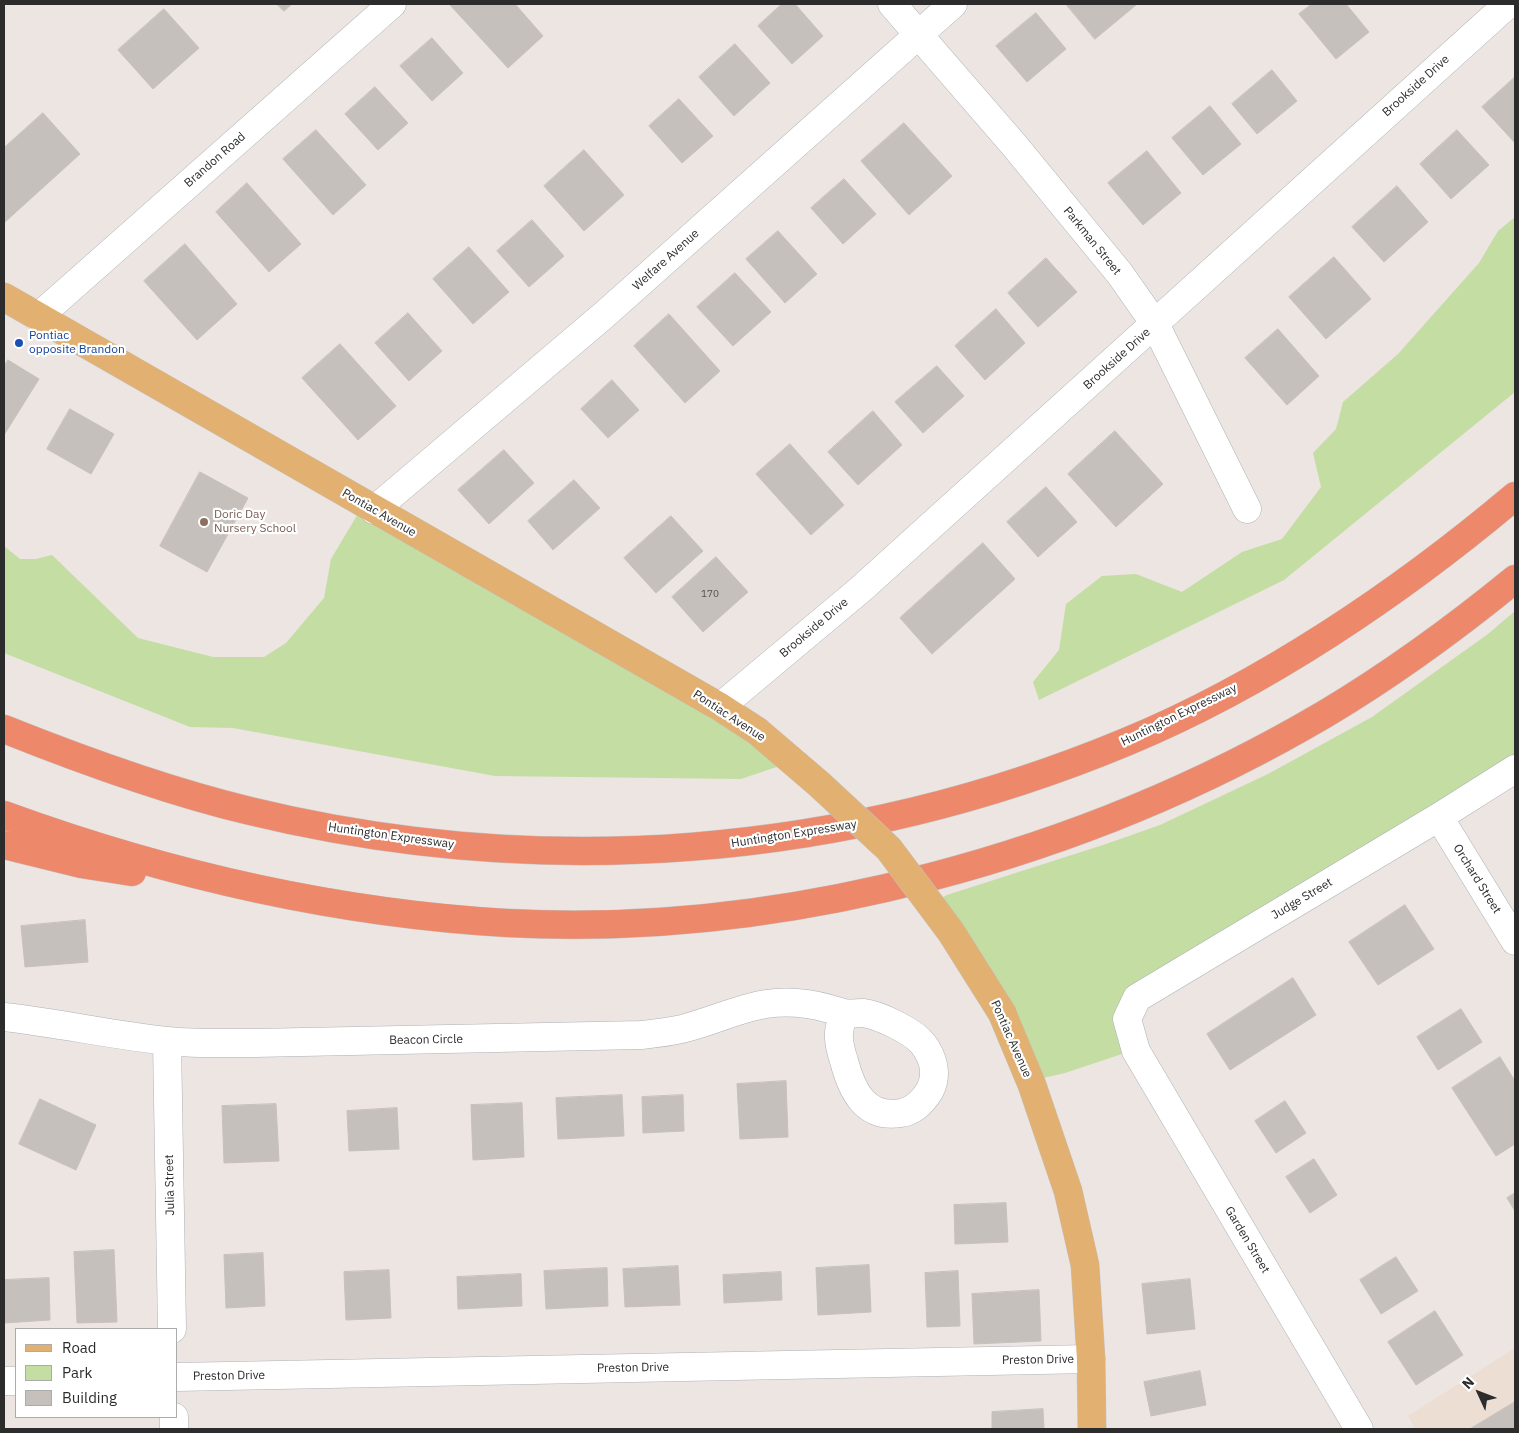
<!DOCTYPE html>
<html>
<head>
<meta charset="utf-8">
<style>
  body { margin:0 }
  #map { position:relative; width:1519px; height:1433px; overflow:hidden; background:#ece5e1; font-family:"IBM Plex Sans",sans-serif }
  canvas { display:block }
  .frame { position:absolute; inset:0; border:5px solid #2c2c2c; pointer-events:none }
  .legend { position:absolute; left:15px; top:1328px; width:162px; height:90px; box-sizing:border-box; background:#fff; border:1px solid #ababab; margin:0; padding:6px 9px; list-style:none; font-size:15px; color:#2c2c2c }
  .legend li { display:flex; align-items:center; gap:10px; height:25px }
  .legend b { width:25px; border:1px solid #ababab }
  .north { position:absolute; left:1454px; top:1368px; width:50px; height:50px; -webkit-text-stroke:4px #fff; paint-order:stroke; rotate:313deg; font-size:14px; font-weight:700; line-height:20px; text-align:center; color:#2c2c2c }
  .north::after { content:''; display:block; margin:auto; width:18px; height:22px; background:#2c2c2c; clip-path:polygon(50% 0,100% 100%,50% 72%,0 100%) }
</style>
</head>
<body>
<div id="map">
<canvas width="1519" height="1433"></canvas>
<div class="frame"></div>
<ul class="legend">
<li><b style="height:6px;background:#e2b070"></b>Road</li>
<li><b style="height:14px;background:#c3dda3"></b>Park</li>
<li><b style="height:14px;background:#c5c0bc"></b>Building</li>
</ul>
<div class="north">N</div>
</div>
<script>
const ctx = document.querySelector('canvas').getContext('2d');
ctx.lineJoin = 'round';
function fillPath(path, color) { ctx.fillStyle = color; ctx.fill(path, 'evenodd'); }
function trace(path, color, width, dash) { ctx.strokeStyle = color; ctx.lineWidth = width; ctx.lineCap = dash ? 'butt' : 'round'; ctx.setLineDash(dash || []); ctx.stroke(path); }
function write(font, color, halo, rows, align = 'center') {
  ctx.font = font + ' "IBM Plex Sans",sans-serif'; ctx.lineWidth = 4.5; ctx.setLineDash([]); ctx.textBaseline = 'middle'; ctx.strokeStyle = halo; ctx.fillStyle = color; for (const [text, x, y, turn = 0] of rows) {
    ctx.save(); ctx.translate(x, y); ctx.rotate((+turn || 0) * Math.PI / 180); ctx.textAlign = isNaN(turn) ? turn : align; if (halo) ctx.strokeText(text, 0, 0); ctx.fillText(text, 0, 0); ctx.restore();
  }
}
const education = new Path2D(`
  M1515 1348V1429H1415L1408 1416Z`);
const green = new Path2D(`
  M1515 217V392L1284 580 1039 700 1033 682 1059 650 1066 604 1102 576 1136 574 1182 592 1242 552 1282 539 1321 487 1313 453 1336 429 1343 402 1398 354 1479 263 1498 231Z
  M362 507 797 760 741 779 495 776 233 728 190 727 4 653V546L20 559H36L52 555 138 638 213 657H264L286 643 324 598 331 559Z
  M1515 611V767L1136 1008 1134 1050 1065 1073 1043 1078 939 899 947 895 1106 844 1160 825 1268 774 1372 717 1488 634Z`);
const building = new Path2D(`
  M277 4H292L284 11Z
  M451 4H515L543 36 508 68 450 5Z
  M782 4H795L823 36 792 64 758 26Z
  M1066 4H1134L1136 5 1095 39Z
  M1312 4H1346L1369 32 1336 59 1299 14Z
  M164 9 199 48 153 89 118 50Z
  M1036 13 1066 49 1027 82 996 46Z
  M432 38 463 73 432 101 400 66Z
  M735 44 770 83 734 116 699 77Z
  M1272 70 1297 101 1257 134 1232 104Z
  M1515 77V143L1482 107Z
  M375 87 408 123 378 150 345 114Z
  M679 99 713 136 682 163 649 126Z
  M1210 106 1241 144 1203 175 1172 138Z
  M43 113 80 154 5 222 4 148Z
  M904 123 952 176 909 215 861 161Z
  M316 130 366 185 333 215 283 159Z
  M1457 130 1489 165 1451 199 1420 164Z
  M584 150 624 195 584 231 544 186Z
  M1147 151 1181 193 1143 225 1108 183Z
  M844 179 876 214 843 244 811 208Z
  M247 183 301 244 269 272 216 212Z
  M1397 186 1428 222 1384 262 1352 227Z
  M532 220 564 256 529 287 497 251Z
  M778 231 817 274 785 303 746 259Z
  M185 244 237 304 197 340 144 281Z
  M469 247 509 292 473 324 433 279Z
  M1334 257 1371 299 1326 339 1289 297Z
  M1046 258 1077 292 1038 327 1008 293Z
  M735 273 771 312 733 346 697 307Z
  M996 309 1025 343 985 380 955 346Z
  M408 313 442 351 409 381 375 343Z
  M669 314 720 371 685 403 634 346Z
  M1278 329 1319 376 1287 405 1245 358Z
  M340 344 396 406 358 440 302 378Z
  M8 360 39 379 4 435V367Z
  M937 366 964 396 923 433 895 402Z
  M612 380 639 410 608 438 581 409Z
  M70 409 114 434 91 474 47 449Z
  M873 411 902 445 858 485 828 452Z
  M1115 431 1163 484 1116 527 1068 474Z
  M790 444 844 505 811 535 756 474Z
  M504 450 534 483 489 524 458 490Z
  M200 472 248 498 207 572 160 546Z
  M574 480 600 508 553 550 528 521Z
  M1046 487 1077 522 1038 557 1007 522Z
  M671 516 703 551 656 593 624 558Z
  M983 543 1015 579 932 654 900 618Z
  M716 557 748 592 703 632 672 597Z
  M1405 905 1434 949 1378 985 1349 942Z
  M85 920 88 962 25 967 21 926Z
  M1293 978 1316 1015 1230 1070 1207 1034Z
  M1461 1009 1482 1042 1438 1070 1417 1037Z
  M1500 1057 1515 1081V1144L1496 1156 1452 1088Z
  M786 1081 788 1137 740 1139 737 1084Z
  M622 1095 624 1136 558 1139 556 1098Z
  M683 1095 684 1131 643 1133 642 1097Z
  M40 1099 96 1125 76 1170 19 1144Z
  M1285 1101 1306 1133 1276 1153 1255 1121Z
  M522 1103 524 1157 473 1160 471 1105Z
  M276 1104 279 1161 224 1163 222 1106Z
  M397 1108 399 1149 349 1151 347 1111Z
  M1314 1159 1337 1195 1310 1213 1286 1177Z
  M1515 1193V1211L1507 1198Z
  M1006 1203 1008 1242 955 1244 954 1205Z
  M114 1250 117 1322 77 1323 74 1252Z
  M263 1253 265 1306 226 1308 224 1255Z
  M1396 1257 1418 1291 1381 1314 1360 1280Z
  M869 1265 871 1312 818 1315 816 1268Z
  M678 1266 680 1305 625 1307 623 1269Z
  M607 1268 608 1306 546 1309 544 1271Z
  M389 1270 391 1318 346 1320 344 1272Z
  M958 1271 960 1326 927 1327 925 1273Z
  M781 1272 782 1300 724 1303 723 1275Z
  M521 1274 522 1306 458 1309 457 1277Z
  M49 1278 50 1320 4 1323V1280Z
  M1190 1279 1195 1329 1147 1334 1142 1284Z
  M1039 1290 1041 1341 974 1344 972 1294Z
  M1435 1311 1463 1355 1416 1385 1388 1342Z
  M1200 1371 1206 1405 1151 1416 1144 1382Z
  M1515 1402V1429H1473L1472 1428Z
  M1043 1409 1044 1429H992V1412Z`);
const minor = new Path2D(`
  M892 4 1014 145 1120 274 1155 324 1247 509
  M38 317 392 4
  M374 510 604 315 953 4
  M720 707 861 589 1508 4
  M1439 817 1515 941
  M4 1017C58 1023 112 1035 167 1041 196 1044 225 1043 255 1043L641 1035C657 1033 674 1032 689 1027 715 1020 740 1008 766 1004 787 1001 809 1003 830 1009 834 1010 839 1012 844 1013 850 1014 857 1013 863 1013 879 1015 913 1031 923 1044 933 1057 938 1074 930 1090 924 1100 914 1111 901 1113 865 1119 852 1091 844 1061 841 1052 838 1042 839 1032 840 1025 842 1019 844 1013
  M167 1041 172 1329
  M176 1377 1091 1359
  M4 1381H16
  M174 1417V1429
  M1359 1429 1136 1051 1127 1019 1137 998 1439 817 1515 769`);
const major = new Path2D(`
  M4 297 720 707 757 731
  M1002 1013 1032 1085 1068 1191 1085 1265 1091 1359 1092 1429`);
const highway = new Path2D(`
  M4 729C84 761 166 791 250 811 543 882 847 858 1126 742 1264 685 1401 592 1515 496
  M4 815C166 874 334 913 507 923 785 938 1086 855 1325 714 1392 674 1455 628 1515 579
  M4 845 81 864 132 872`);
const majorBridge = new Path2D(`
  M757 731 819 784 889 849 951 932 1002 1013`);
const markers = [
  [19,343,5,"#1a4fb4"],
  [204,522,5,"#8d6e63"]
];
const numberNames = [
  ["170",710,594]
];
const streetNames = [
  ["Brookside Drive",1416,86,-42],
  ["Brandon Road",215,160,-41],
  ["Parkman Street",1092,241,51],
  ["Welfare Avenue",666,260,-42],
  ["Brookside Drive",1117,359,-42],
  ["Pontiac Avenue",379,513,30],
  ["Brookside Drive",814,628,-40],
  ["Huntington Expressway",1179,715,-26],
  ["Pontiac Avenue",729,716,33],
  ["Huntington Expressway",794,834,-9],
  ["Huntington Expressway",391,836,8],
  ["Orchard Street",1477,879,58],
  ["Judge Street",1302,899,-31],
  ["Pontiac Avenue",1011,1039,66],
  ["Beacon Circle",426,1040,-1],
  ["Julia Street",170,1185,-91],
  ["Garden Street",1247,1240,59],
  ["Preston Drive",1038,1360,-1],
  ["Preston Drive",633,1368,-1],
  ["Preston Drive",229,1376,-1]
];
const transitNames = [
  ["Pontiac",29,336],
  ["opposite Brandon",29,350]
];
const educationNames = [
  ["Doric Day",214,515],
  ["Nursery School",214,529]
];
fillPath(education, '#ecded2');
fillPath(green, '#c3dda3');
fillPath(building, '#c5c0bc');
trace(building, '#c8c0ba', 1);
trace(minor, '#adb1b7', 29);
trace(major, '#c4c4c4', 29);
trace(highway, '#c4c4c4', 29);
trace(minor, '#fff', 28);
trace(major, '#e2b070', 28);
trace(highway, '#ed886b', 28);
trace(majorBridge, '#c4c4c4', 29, []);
trace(majorBridge, '#e2b070', 28);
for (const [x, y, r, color] of markers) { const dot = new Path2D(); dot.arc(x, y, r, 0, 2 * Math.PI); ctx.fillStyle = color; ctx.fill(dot); trace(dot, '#fff', 2); }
write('10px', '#525150', null, numberNames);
write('12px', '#2c2c2c', '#fff', streetNames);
write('12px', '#164399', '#fff', transitNames, 'left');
write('12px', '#785e54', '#fff', educationNames, 'left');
</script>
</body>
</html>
